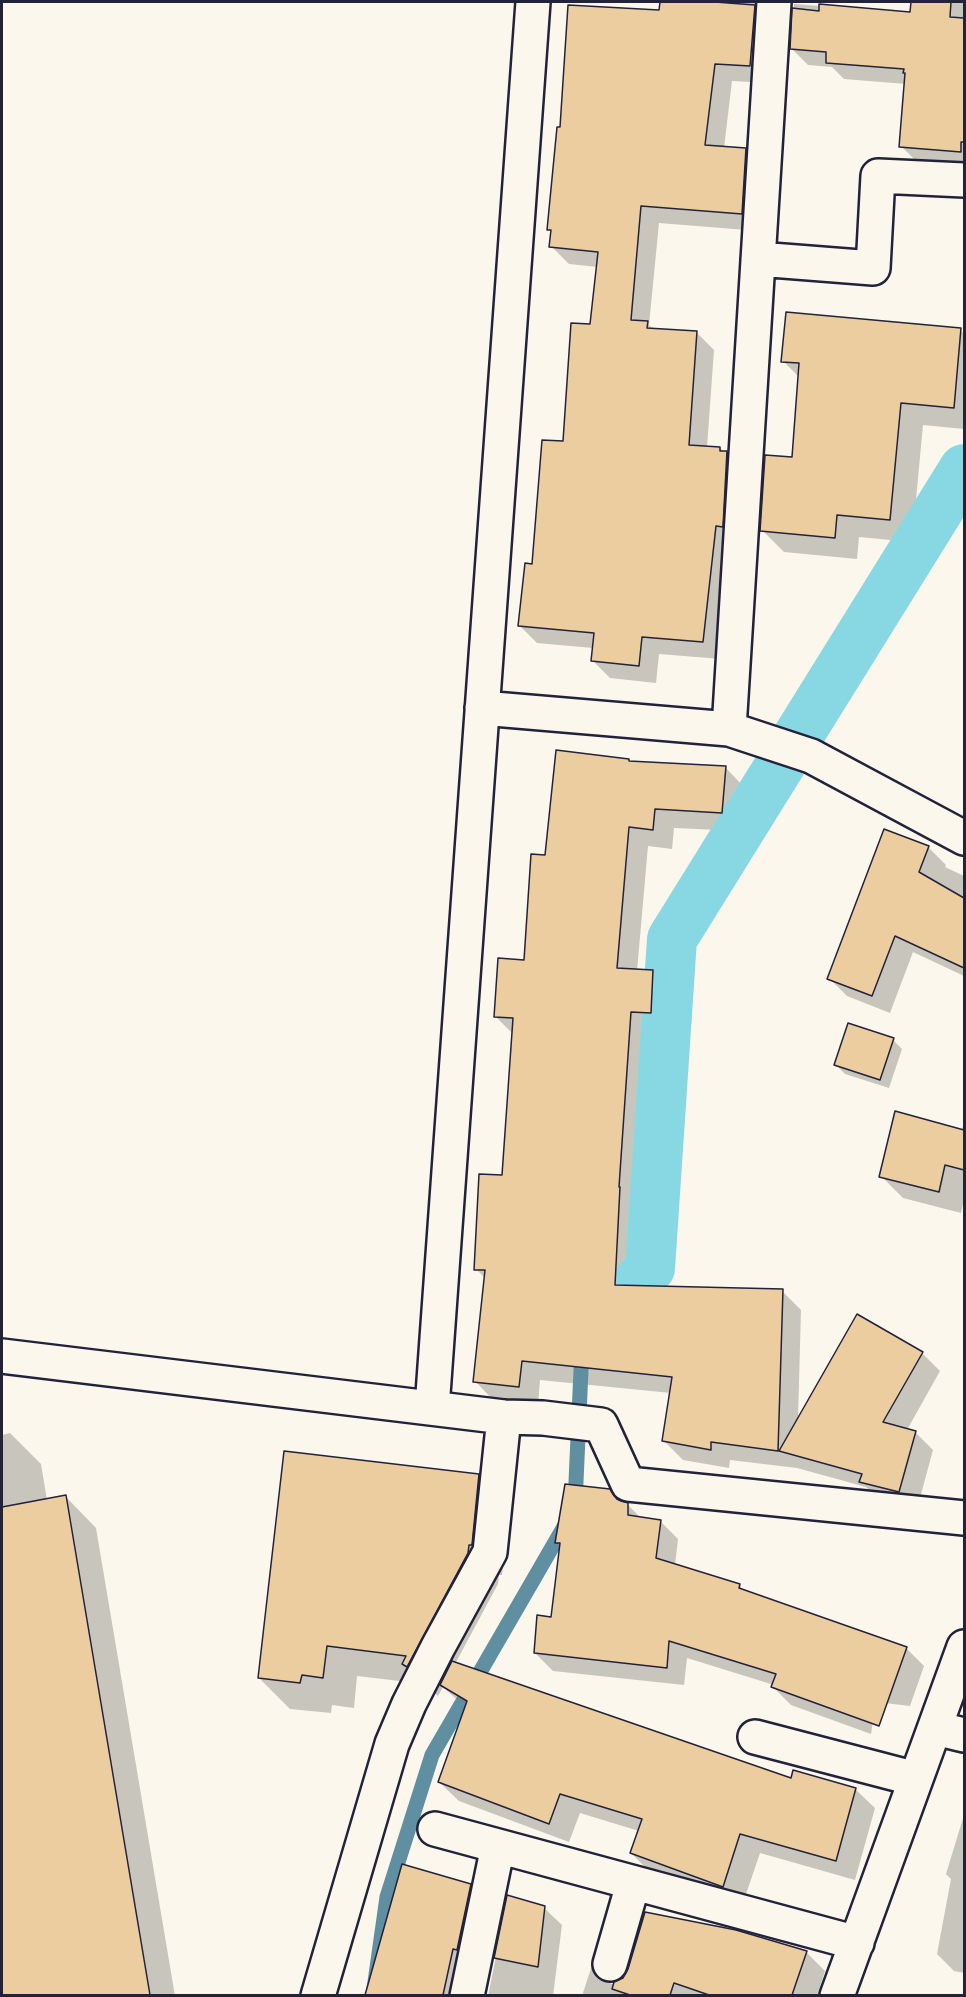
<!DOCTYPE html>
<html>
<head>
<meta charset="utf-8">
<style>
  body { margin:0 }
  #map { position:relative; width:966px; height:1997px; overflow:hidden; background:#fbf7ec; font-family:Caveat,sans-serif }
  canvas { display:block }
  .frame { position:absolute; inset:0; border:3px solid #22223b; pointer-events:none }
</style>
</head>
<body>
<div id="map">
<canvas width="966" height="1997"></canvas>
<div class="frame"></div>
</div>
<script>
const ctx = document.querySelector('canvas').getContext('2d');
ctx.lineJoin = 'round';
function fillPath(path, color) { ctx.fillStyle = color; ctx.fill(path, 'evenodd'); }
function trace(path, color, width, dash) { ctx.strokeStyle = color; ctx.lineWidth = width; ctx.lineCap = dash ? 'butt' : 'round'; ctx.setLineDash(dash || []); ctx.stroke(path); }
const shadow = new Path2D(`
  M659 2H771L767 83 732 81 724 148 746 149 763 167 759 231 659 223 649 325 654 330 697 333 714 350 707 447 720 448 744 470 721 659 659 654 656 683 610 678 592 660 593 648 537 643 520 626 591 326 598 267 569 264 551 246 552 233 549 229 561 129 659 12Z
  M913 2H964V167L918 163 901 146 906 84 844 79 832 67 808 65 791 48 794 4 912 13Z
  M960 330 964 334V429L923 425 912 542 859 537 857 559 784 552 762 530 793 459 799 377 783 361Z
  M630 762 725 767 744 787 741 831 674 828 672 849 648 846 637 971 652 972 672 991 669 1032 650 1031 638 1206 639 1208 635 1287 782 1291 801 1310 798 1420 922 1353 940 1371 907 1430 915 1432 933 1450 917 1509 879 1499 866 1487 797 1468 730 1460 729 1468 683 1460 664 1441 671 1393 540 1380 538 1405 494 1401 475 1381 486 1279 476 1269 504 1176 513 1034 496 1017 525 961 546 857Z
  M928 847 946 865 945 867 964 876V976L913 952 890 1013 847 996 829 978Z
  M893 1040 902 1049 889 1088 845 1074 836 1065Z
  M964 1122V1199L961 1213 903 1198 881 1176 962 1130Z
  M10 1433 41 1464 47 1500 66 1497 96 1528 175 1996H2V1435Z
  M479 1475 509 1506 502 1575H499L498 1584 455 1664 792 1780 855 1789 875 1808 855 1880 760 1853 742 1906 651 1873 631 1853 639 1831 580 1813 569 1842 459 1801 439 1782 466 1708 443 1687 438 1696 425 1684 357 1676 354 1708 332 1705 331 1713 290 1709 259 1678Z
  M609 1490 620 1502 627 1504 642 1519 660 1521 678 1539 675 1565 739 1585 745 1592 906 1648 924 1666 910 1706 876 1702 871 1734 791 1705 773 1687 774 1685 687 1658 684 1685 553 1671 535 1653 552 1618 561 1547 556 1542Z
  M963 1818H964V1973L954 1971 937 1954 951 1879 946 1874Z
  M470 1886 487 1903 468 1996H366L373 1965H375Z
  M508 1897 544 1908 562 1925 553 1996H488Z
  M806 1952 825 1971 817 1996H582L592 1965 611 1984H614Z`);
const stream = new Path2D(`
  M575 1504 582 1348
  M373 1996 387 1897 432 1755 565 1525`);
const canal = new Path2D(`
  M589 1338 650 1268 672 939 964 469`);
const building = new Path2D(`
  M660 2H715L755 5 750 66 715 64 705 145 746 148 742 214 641 206 631 320 648 321 647 328 697 331 689 445 720 447V451H727L723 527 716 526 703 642 642 637 639 666 591 661 594 633 518 626 525 563 532 564 542 440 563 441 571 323 590 324 598 252 549 247 551 230H547L557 127H560L568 5 659 10Z
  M911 2H951L950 17 964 18V142H961V152L899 147 905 73H903L904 69 826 63V52L790 49 792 8 819 11V4L910 12Z
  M786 312 961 328 954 408 901 403 890 520 837 515 835 538 760 531 765 455 792 457 799 363 781 362Z
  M556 750 629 759V761L726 766 722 813 655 809 653 830 629 827 617 968 653 970 651 1013 631 1012 619 1187H620L615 1285 783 1289 778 1451 711 1442V1450L662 1441 672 1377 522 1361 519 1387 473 1382 485 1270H474L479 1174 502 1175 513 1018 494 1017 498 958 524 960 531 854 545 855Z
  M884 829 929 846 919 872 964 898V968L895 936 872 996 827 979Z
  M848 1023 894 1038 880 1080 834 1065Z
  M895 1111 964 1130V1170L945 1165 939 1192 879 1177Z
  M857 1314 923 1352 883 1422 916 1431 899 1492 859 1482 862 1474 779 1451Z
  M284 1451 479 1474 472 1545H469L468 1553 407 1667 402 1664 406 1656 327 1646 323 1678 302 1675 300 1683 258 1678Z
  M565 1484 610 1489 617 1499 628 1503V1515L661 1520 656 1558 740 1584 739 1588 907 1647 879 1726 771 1687 776 1674 669 1641 667 1668 534 1653 537 1615 551 1617 560 1543H555Z
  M66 1495 150 1995H2V1507Z
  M452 1661 791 1778 793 1770 856 1788 836 1861 740 1834 723 1887 630 1853 642 1819 560 1794 549 1824 438 1782 467 1701 440 1685Z
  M402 1864 471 1884 457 1950 453 1949 443 1995H365Z
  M507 1895 545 1906 538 1967 494 1958Z
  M645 1912 736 1930 807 1951 792 1995H709L674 1983 670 1995H630L612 1989 614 1982 623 1978 628 1969Z`);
const street = new Path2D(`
  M758 259 873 268 878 176 964 180
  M482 708 729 729 774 2
  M729 729 811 756 964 838
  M2 1356 504 1417 543 1418 601 1425 628 1484 964 1518
  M432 1408 533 2
  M935 1728 964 1735
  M755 1737 916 1779
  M435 1829 857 1943
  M610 1964 633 1884
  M318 1996 392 1744 409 1704 438 1647 490 1552 504 1417
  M467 1996 498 1846
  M837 1996 964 1647`);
fillPath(shadow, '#0003');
trace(stream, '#5f8fa0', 15);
trace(canal, '#88d8e4', 50);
fillPath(building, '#eccd9f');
trace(building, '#22223b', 1.5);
trace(street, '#22223b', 38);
trace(street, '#fbf7ec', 33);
</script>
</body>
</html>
